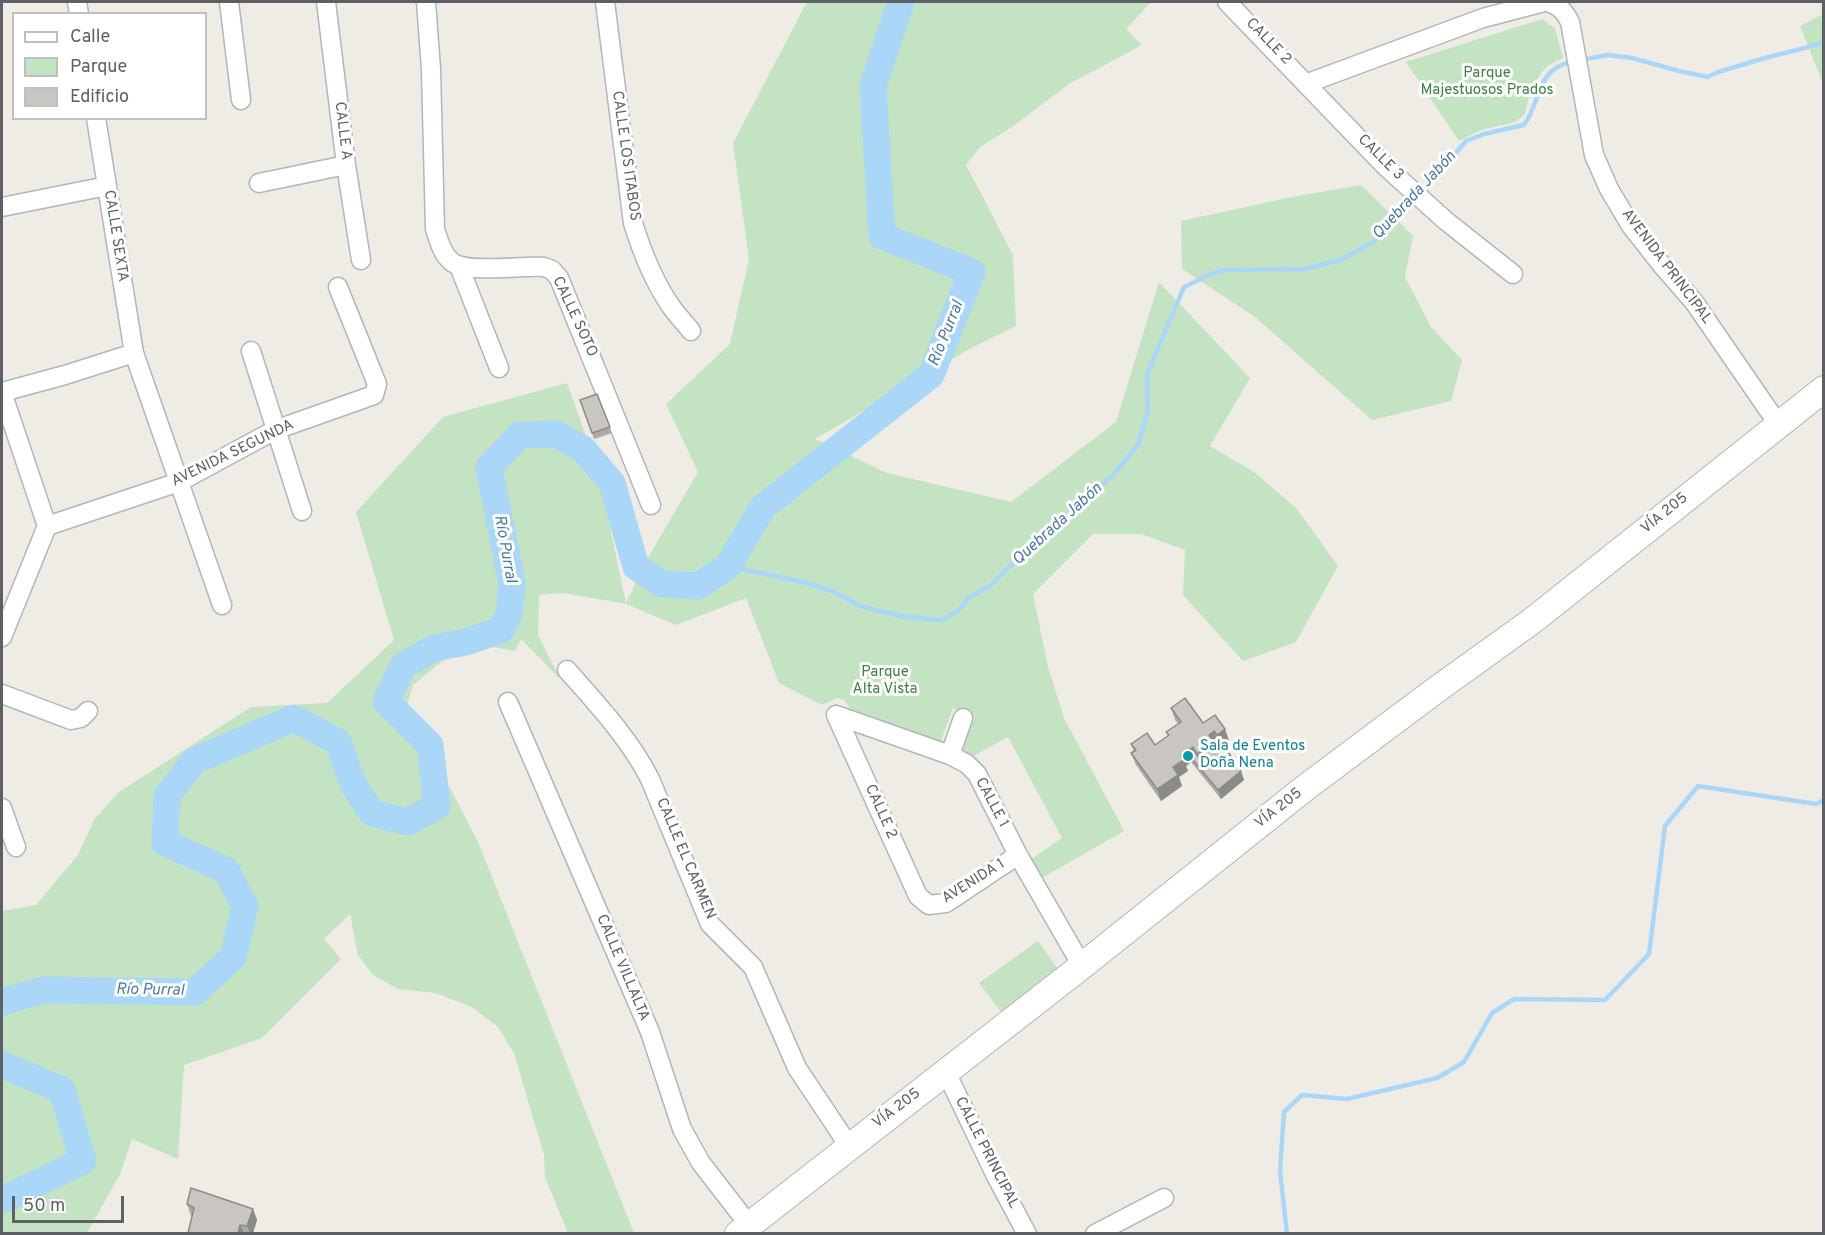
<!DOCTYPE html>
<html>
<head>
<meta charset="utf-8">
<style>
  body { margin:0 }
  #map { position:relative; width:1825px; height:1235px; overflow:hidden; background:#eeece5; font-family:Overpass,sans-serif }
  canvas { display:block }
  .frame { position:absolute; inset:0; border:3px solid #5d6064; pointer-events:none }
  .legend { position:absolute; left:12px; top:12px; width:195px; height:108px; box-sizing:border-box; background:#fff; border:2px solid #bebfc1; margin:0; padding:8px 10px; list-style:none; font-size:18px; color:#5d6064 }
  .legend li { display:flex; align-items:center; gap:12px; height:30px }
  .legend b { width:30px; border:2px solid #bebfc1 }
  .scale { position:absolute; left:12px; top:1196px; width:112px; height:27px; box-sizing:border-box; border:3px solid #5d6064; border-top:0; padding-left:8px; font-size:18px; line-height:21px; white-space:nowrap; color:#5d6064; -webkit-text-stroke:4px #fff; paint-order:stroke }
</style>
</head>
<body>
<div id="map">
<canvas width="1825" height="1235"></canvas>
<div class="frame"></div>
<ul class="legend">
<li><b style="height:8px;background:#fff"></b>Calle</li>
<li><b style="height:16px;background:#c3e3c3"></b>Parque</li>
<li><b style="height:16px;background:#c9c6c2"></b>Edificio</li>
</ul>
<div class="scale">50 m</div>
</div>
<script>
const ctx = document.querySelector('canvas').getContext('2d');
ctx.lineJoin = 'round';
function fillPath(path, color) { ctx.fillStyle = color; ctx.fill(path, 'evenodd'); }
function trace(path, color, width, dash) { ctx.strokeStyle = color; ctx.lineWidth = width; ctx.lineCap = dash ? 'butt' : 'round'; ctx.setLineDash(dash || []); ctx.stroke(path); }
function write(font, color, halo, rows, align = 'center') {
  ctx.font = font + ' Overpass,sans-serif'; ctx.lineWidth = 6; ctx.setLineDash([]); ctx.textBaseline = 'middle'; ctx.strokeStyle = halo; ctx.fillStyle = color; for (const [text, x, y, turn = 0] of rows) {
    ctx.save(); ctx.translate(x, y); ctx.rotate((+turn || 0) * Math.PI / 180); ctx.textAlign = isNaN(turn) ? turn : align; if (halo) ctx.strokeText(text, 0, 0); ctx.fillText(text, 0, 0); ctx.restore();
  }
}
const green = new Path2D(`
  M807 2H1151L1126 29 1142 45 1069 84 1012 127 980 147 966 165 1013 255 1016 326 973 347 815 439 887 473 1011 502 1116 422 1159 282 1250 378 1210 446 1254 472 1296 508 1338 566 1296 642 1243 661 1183 595 1185 550 1141 534H1093L1033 594 1048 667 1064 718 1124 831 1042 878 1030 860 1062 838 1008 737 968 759 958 753 975 716 953 708 939 746 852 712 845 701 837 698 822 705 779 683 746 598 676 625 626 604 563 593 539 595 538 635 560 679 521 639 515 651 466 642 413 685 407 705 478 842 634 1233H568L545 1177 544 1155 514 1053 498 1027 472 1007 435 993 398 989 373 975 358 955 350 914 324 939 341 959 262 1038 184 1065 178 1159 132 1139 120 1174 87 1233 2 1234V911L36 905 78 855 94 820 119 792 251 707 327 703 394 640 356 512 443 417 567 383 598 470 626 603 645 563 698 472 666 404 730 344 749 259 733 143Z
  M1823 14V83L1800 26Z
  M1542 19 1555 28 1563 58C1559 60 1553 62 1549 65 1535 76 1528 98 1525 114L1515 122 1481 130 1459 141 1406 62Z
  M1361 185 1413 236 1405 277 1431 327 1462 360 1451 401 1372 420 1255 317 1182 269 1181 221 1292 197Z
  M1038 941 1060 972 1002 1013 979 983Z`);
const stream = new Path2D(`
  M1580 60 1608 55 1632 58 1679 71 1708 77 1718 72 1765 58 1824 43
  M1422 193 1466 141 1484 134 1524 125C1541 102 1536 68 1572 62
  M728 566 803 582 832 591 860 606 905 617 941 620 957 612 968 598 991 585 1009 567 1113 475 1138 445 1148 411 1147 374 1184 287 1211 274 1224 270 1304 269 1341 260 1375 241 1416 199
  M1287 1234 1280 1171 1284 1112 1302 1095 1347 1099 1437 1078 1464 1062 1492 1013 1514 999 1605 1000 1649 954 1665 826 1698 786 1816 804 1824 800`);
const river = new Path2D(`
  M2 1002 43 990 195 992 233 957 245 906 226 870 165 843 167 796 194 761 294 718 338 742 354 786 372 813 407 822 437 806 430 745 386 701 403 666 434 648 466 642 501 630 509 614 512 583 489 467 520 435 556 434 583 449 612 483 636 567 662 584 698 586 728 566 763 507 931 375 972 272 882 236 873 86 901 2
  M2 1065 62 1090 83 1161 2 1200`);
const minor = new Path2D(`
  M77 2 79 14
  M229 2 241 100
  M326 2 346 165 361 260
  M426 2 431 69 435 229C439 241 442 254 452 262 467 274 523 265 544 267L552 270 559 278 651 505
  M605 2 633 223C642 252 653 280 670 305 676 314 684 322 691 331
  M1227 2 1385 166 1446 221 1513 274
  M1547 2C1559 5 1564 11 1570 22L1594 155 1609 189 1631 226 1661 264 1694 302 1778 424
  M1308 83 1483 18 1544 2
  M96 118 134 353 222 605
  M259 183 346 165
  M2 207 107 186
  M459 266 499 368
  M251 351 302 511
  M47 526 179 482 275 430 374 395 377 384 338 287
  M2 637 47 526 2 392 65 375 134 353
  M567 670C597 704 629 738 650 779L710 924 753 967 797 1068 849 1146
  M2 694 71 720 81 718 88 711
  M508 702 650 1032 682 1129 701 1163 749 1225
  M836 715 950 755 967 764 977 774 1018 855 1082 966
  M836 715 918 896 929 905 946 903 1018 855
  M950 755 963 718
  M2 808 16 847
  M946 1072 996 1176 1027 1234
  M1095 1234 1164 1198`);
const secondary = new Path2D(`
  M738 1234 1082 966 1305 788 1436 690 1532 621 1824 389`);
const wall = new Path2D(`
  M597 394 612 433 594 439 580 400Z
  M1171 708 1203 723 1225 729 1229 741 1223 745 1241 771 1244 780 1221 799 1191 762 1186 766 1188 771 1179 777 1182 786 1161 801 1136 765 1131 753 1134 752 1131 744 1155 745 1168 736 1166 732 1178 724 1175 720ZM1218 743 1220 746 1218 748 1215 745Z
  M187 1204 253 1209 257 1220 253 1233H188L192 1216H191Z`);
const shadedWall = new Path2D(`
  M1225 729 1229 741 1221 747 1217 735Z
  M1214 731 1218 743 1215 745 1202 765 1197 754 1209 735Z
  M1193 747 1197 758 1188 754 1191 762 1186 766 1188 771 1179 777 1182 786 1161 801 1157 789 1181 755Z
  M1241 771 1244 780 1221 799 1218 790Z
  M253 1209 257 1220 253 1233H250L247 1226Z
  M240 1225 244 1233H238Z`);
const building = new Path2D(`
  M597 394 610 427 592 433 580 400Z
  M1185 698 1203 723 1215 715 1225 729 1217 735 1214 731 1209 735 1214 742 1197 754 1193 747 1181 755 1184 760 1173 767 1178 775 1157 789 1131 753 1136 750 1131 744 1147 733 1155 745 1169 735 1166 732 1181 722 1171 708Z
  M1222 743 1241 771 1218 790 1188 754 1194 750 1198 757 1215 745 1218 748Z
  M191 1188 253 1209 247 1226 240 1225 238 1233H188L194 1208 187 1204Z`);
const markers = [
  [1188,756,6,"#0f9aa8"]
];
const streetNames = [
  ["CALLE 2",1268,42,46],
  ["CALLE A",342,131,83],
  ["CALLE LOS ITABOS",625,156,82],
  ["CALLE 3",1380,158,45],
  ["CALLE SEXTA",115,236,81],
  ["AVENIDA PRINCIPAL",1666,267,53],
  ["CALLE SOTO",574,317,65],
  ["AVENIDA SEGUNDA",233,454,-26],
  ["VÍA 205",1665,514,-39],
  ["CALLE 1",991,803,62],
  ["VÍA 205",1279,809,-38],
  ["CALLE 2",880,812,66],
  ["CALLE EL CARMEN",685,859,67],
  ["AVENIDA 1",974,882,-32],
  ["CALLE VILLALTA",622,968,67],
  ["VÍA 205",897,1109,-37],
  ["CALLE PRINCIPAL",986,1153,63]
];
const parkNames = [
  ["Parque",1487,74],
  ["Majestuosos Prados",1487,91],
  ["Parque",885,673],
  ["Alta Vista",885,690]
];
const cultureNames = [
  ["Sala de Eventos",1200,747],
  ["Doña Nena",1200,764]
];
const waterNames = [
  ["Quebrada Jabón",1415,196,-47],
  ["Río Purral",947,334,-68],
  ["Quebrada Jabón",1058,525,-42],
  ["Río Purral",504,549,80],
  ["Río Purral",150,991,1]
];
fillPath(green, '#c3e3c3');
trace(stream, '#aad7f8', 4.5);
trace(river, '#aad7f8', 27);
trace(minor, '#b2b5b9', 21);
trace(secondary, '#b1b4b8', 28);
trace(minor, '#fff', 18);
trace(secondary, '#fff', 26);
fillPath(wall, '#adaaa7');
fillPath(shadedWall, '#8d8b88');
fillPath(building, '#c9c6c2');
trace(building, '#8d8b88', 1.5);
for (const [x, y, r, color] of markers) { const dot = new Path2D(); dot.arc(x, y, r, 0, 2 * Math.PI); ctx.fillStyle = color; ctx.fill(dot); trace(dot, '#fff', 2); }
write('15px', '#5d6064', '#fff', streetNames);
write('15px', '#3c833f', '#fff', parkNames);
write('15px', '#0d838f', '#fff', cultureNames, 'left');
write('italic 16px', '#4978a9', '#fff', waterNames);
</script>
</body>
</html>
